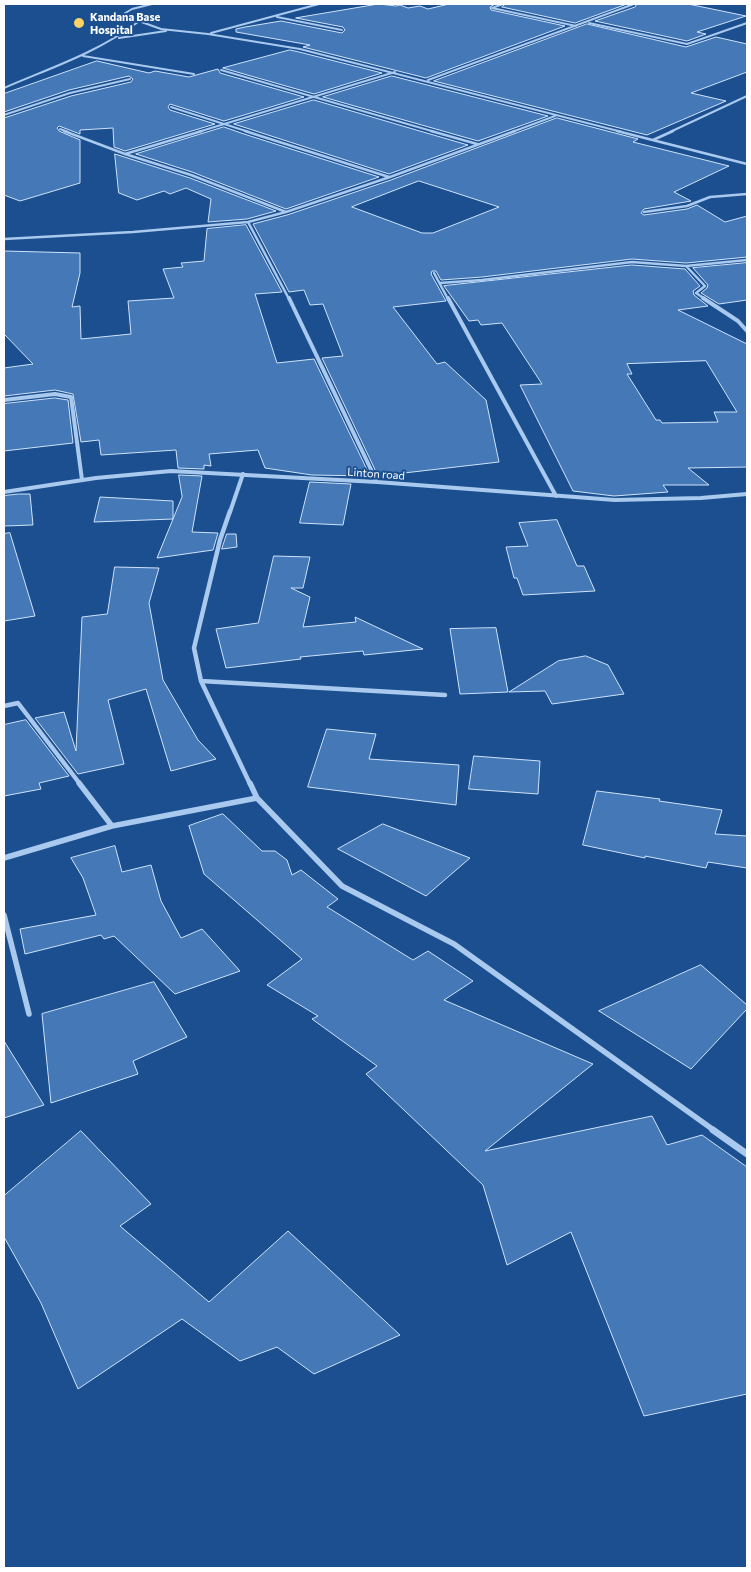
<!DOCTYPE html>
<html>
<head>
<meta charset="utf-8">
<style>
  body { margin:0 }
  #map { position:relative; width:751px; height:1572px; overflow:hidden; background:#1b4f8f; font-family:Commissioner,sans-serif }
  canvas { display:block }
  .frame { position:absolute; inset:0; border:5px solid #fff; pointer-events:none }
</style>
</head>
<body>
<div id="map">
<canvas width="751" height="1572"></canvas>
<div class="frame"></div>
</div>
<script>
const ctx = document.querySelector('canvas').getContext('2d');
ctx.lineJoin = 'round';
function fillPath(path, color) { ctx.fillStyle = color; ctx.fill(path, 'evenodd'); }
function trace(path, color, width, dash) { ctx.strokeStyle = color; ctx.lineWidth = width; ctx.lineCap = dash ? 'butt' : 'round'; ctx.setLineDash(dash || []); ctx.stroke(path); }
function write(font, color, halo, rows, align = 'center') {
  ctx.font = font + ' Commissioner,sans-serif'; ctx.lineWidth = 4; ctx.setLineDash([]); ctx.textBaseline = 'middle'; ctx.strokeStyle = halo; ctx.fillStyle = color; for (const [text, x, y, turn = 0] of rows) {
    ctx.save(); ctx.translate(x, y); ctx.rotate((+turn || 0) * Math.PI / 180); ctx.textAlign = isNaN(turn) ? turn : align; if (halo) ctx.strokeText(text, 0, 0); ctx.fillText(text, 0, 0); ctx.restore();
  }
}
const building = new Path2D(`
  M379 4 396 6 400 5 408 8 420 6 428 9 449 4H495L490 7 491 10 565 26 426 78 303 47 310 45 236 32V29L245 27 281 21 342 33 345 30 343 27 296 18Z
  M506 4H627L575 23 502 7Z
  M637 4H688L746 16 697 32 706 34 687 41 595 21 635 7Z
  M587 24 686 47 716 37 747 44V72L691 93 726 101 647 135 434 81Z
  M290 50 299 52 382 73 314 94 223 68Z
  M97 61 149 73 155 71 189 77 218 69 220 73 304 97 224 121 170 104 168 107 170 110 215 124 125 151 114 147 113 128 80 130V134L59 126 57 128 59 131 80 140V183L20 201 4 195V118L71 96 131 82 133 79 129 76 69 90 4 112V94Z
  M392 76 548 116 478 141 323 97Z
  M314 100 430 134 468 145 389 174 234 124Z
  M557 118 638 139 633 142 729 166 674 192 691 201 644 209 641 213 644 215 687 209 697 205 725 222 747 216V257L686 263 632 259 482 277 441 280 436 271H432L431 274 446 301 393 307 437 364 445 362 486 400 499 462 378 476 322 358 343 356 323 304 310 305 304 290 289 292 253 224 287 215 391 180ZM419 181 499 207 433 233H422L352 207Z
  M224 127 244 134 379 177 286 209 192 172 136 154Z
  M115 154 190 178 276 211 247 219 208 222 211 199 186 188 170 194 164 191 137 200 119 193Z
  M246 225 282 292 255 294 277 363 314 359 370 476 312 475 265 468 258 450 209 454 211 466 204 465V469L178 468 176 450 101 455 99 440 81 442 73 394 55 390 4 396V368L33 364 4 334V251L80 253V273L72 307 80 306 81 339 131 334 128 301 174 298 163 269 183 267 181 263 204 261 207 229Z
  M747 263V300L719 304 701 293 707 288 708 285 693 268Z
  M632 265 685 269 700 286 693 291 694 295 708 306 678 310 747 344V467L688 468 709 485H663L668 492 614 496 573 491 520 385 542 384 502 323 481 325 478 320 469 321 444 286ZM706 361 737 412H714L718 422 662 423 660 420H656L627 374H632L627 364Z
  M55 398 68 400 73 443 4 451V404Z
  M179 475 202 476 192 532 218 533 213 550 157 558 173 519 94 522 100 497 173 501V519L182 497Z
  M310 482 351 484 343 525 300 523Z
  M19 494H30L33 525 4 526V496Z
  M557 520 577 566H584L595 591 523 595 517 578H514L506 547 528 546 519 523Z
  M10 533 35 616 4 621V534Z
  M227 534H236L237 547 222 549Z
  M274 556 310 557 303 588H291L310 597 303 627 356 622 355 617 423 649 364 655 363 651 300 657 301 659 226 668 216 629 258 623Z
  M115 567 159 568 149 603 163 680 198 740 216 759 171 771 146 689 108 700 124 764 78 774 35 718 64 712 76 751 82 617 107 614Z
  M496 628 508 692 460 694 450 629Z
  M586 656 608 665 624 694 552 704 545 691 509 692 558 661Z
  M26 720 69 776 39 783 41 789 4 796V725Z
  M327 729 376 734 369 759 459 765 456 805 308 787Z
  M474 756 540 761 538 794 469 789Z
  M597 791 660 799 659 801 722 810 715 834 747 836V868L708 862 706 868 645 856V858L583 845Z
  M223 814 262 851H275L287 860 292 875 301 870 338 899 327 907 413 960 428 951 473 981 444 1000 593 1064 485 1151 652 1116 667 1145 702 1135 747 1167V1394L644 1416 571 1232 507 1265 483 1185 366 1074 377 1066 312 1019 318 1016 267 985 302 959 204 874 189 826Z
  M383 824 470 858 426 896 338 849Z
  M115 846 122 872 151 865 161 901 181 938 202 929 240 971 175 994 114 936 104 939 101 935 25 954 20 929 96 915 83 878 71 858Z
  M701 965 747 1005V1009L691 1069 599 1011Z
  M154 982 187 1037 133 1061 138 1074 51 1103 42 1014Z
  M4 1041 44 1105 4 1118Z
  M81 1131 151 1204 120 1226 209 1302 288 1231 400 1335 314 1374 277 1347 240 1361 182 1319 78 1389 41 1303 4 1237V1196Z`);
const streetFar5 = new Path2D(`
  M152 4 132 9 122 15 161 29 208 34 300 49 622 132
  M503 4 492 8 576 26
  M277 17 342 30
  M589 23 687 44 747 23
  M211 33 319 4
  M119 38 166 31
  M83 56 194 74
  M221 70 435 132
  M428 80 634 4
  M4 88C50 68 97 53 138 22
  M171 107 249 132
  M4 115 70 93 130 79
  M60 129 68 132
  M198 132 395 72
  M512 132 555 116
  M670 132 747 96`);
const streetFar4 = new Path2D(`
  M64 131 125 154 191 175 286 212
  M245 131 389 177
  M431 131 477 144
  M617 131 747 164
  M653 140 673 131
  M125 154 202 131
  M644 212 687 206 710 197 747 194
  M248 222 289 299
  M4 239 133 232 248 222 286 212 390 177 515 131
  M686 266 705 286 696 293 705 299
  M434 273 448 299
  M440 283 482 280 632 262 686 266 747 260`);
const streetFar3 = new Path2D(`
  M289 298 377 482
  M448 298 556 496
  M703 298 738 321 747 331
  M4 400 55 394 71 397 82 480
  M4 492 96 478 171 471 377 482 615 500 701 498 747 494
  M230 512 243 474`);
const streetFar2 = new Path2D(`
  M230 511 220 540 194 648 201 681 250 784
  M201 681 445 695
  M4 706 18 703 80 784`);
const streetFar1 = new Path2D(`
  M79 783 112 826
  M250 783 257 798 342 886 454 944 715 1131
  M4 858 112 826 257 798
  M4 915 29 1014`);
const street = new Path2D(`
  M713 1130 747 1154`);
const markers = [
  [79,23,6,"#ffd166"]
];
const farPoinames = [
  ["Kandana Base",90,17],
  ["Hospital",90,30]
];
const farStreetnames = [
  ["Linton road",376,474,4]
];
fillPath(building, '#4478b7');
trace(building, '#cfe3fa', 1);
trace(streetFar5, '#a9c9ee', 2);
trace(streetFar4, '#a9c9ee', 2.5);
trace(streetFar3, '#a9c9ee', 4);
trace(streetFar2, '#a9c9ee', 4.5);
trace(streetFar1, '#a9c9ee', 5.5);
trace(street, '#a9c9ee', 7);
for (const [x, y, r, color] of markers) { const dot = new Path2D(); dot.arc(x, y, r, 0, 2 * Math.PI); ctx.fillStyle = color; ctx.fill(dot); trace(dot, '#1b4f8f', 2); }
write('bold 11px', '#fff', '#1b4f8f', farPoinames, 'left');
write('11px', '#fff', '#1b4f8f', farStreetnames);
</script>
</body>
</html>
